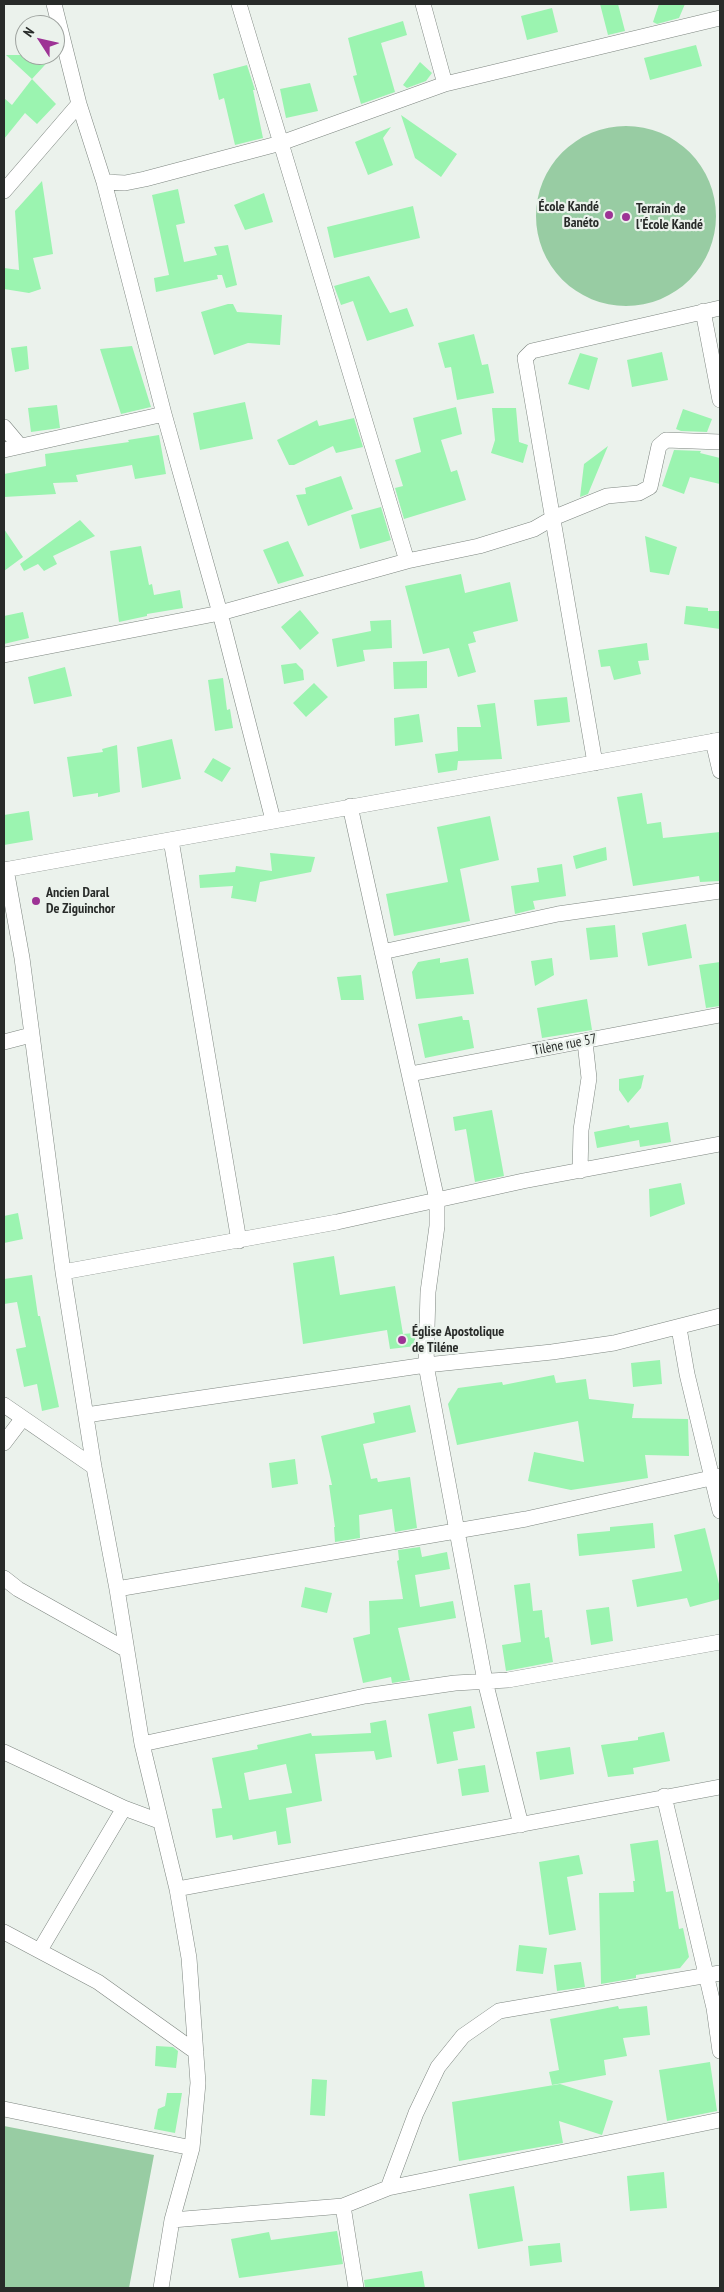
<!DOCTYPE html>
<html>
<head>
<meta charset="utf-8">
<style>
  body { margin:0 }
  #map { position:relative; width:724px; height:2292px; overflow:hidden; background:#ebf2ec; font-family:"PT Sans Narrow",sans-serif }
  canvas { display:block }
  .frame { position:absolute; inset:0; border:5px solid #282b29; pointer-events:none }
  .north { position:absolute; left:15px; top:15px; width:50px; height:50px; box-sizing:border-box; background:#ebf2ec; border:1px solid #9da29e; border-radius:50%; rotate:305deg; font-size:14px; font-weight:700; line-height:20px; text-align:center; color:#282b29 }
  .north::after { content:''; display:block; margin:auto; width:18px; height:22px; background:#9d3395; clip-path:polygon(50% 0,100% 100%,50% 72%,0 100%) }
</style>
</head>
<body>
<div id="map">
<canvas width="724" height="2292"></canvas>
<div class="frame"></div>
<div class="north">N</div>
</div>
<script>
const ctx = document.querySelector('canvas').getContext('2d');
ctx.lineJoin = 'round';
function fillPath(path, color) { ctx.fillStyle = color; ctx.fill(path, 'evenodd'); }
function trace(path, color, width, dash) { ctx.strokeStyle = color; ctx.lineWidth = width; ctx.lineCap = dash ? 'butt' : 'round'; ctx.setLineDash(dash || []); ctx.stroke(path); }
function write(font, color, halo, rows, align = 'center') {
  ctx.font = font + ' "PT Sans Narrow",sans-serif'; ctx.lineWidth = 4.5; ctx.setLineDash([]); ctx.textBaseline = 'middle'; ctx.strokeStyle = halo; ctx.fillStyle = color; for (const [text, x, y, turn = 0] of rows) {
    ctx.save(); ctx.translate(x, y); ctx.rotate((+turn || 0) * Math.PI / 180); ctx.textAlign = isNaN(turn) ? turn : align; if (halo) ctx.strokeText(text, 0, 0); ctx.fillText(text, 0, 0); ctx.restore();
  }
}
const green = new Path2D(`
  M536 216a90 90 0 1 1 180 0a90 90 0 1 1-180 0Z
  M4 2126 154 2155 129 2288H4Z`);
const building = new Path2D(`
  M600 4H618L625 31 608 35Z
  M659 4H685L679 18 657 24 653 22Z
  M552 8 558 32 527 40 521 16Z
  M403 21 407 35 381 43 395 92 361 104 353 76 357 75 348 38Z
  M696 45 702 66 650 80 644 58Z
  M6 55H54L32 79Z
  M420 62 432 73 426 81 407 88 403 85Z
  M247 65 255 90H253L263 138 235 145 224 98 219 100 213 74Z
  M32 79 56 104 37 124 25 113 4 139V98L12 105Z
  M310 83 318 111 286 118 280 89Z
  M401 115 457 154 441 177 415 158Z
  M391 127 383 138 393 165 368 175 355 142Z
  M42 181 53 254 33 258 41 289 29 293 4 289V268L19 270 15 211Z
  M178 189 185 223 176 225 184 262 217 255 214 247 228 245 237 285 226 288 222 275H217L218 279 156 292 154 278 169 275 152 195Z
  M264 193 273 222 245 230 234 205Z
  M413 206 420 238 334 258 327 227Z
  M369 276 390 313 407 308 414 326 367 341 353 301 341 305 334 286Z
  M228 304H233L237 312 282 315 280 345 248 343 214 355 201 312Z
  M474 334 482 365 488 364 494 393 457 400 451 367 445 368 438 343Z
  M27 346 29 369 15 372 11 348Z
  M132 346 151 407 121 414 100 349Z
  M662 352 668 380 632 387 627 360Z
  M580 353 598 358 589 390 568 384Z
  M245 402 253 439 200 450 193 413Z
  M57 405 60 428 31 432 28 408Z
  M456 407 462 434 441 440 451 472 457 470 466 500 404 519 395 488 403 486 395 460 421 452 413 418Z
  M492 408H516L519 442 528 445 523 463 491 453 495 440Z
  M683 409 712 419 707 432 681 431 676 429Z
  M354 418 363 447 336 453 333 446 294 465H289L277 440 317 420 319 426Z
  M159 435 166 474 135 479 132 465 76 475 78 482 53 483 56 494 4 497V474L46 466 45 454 129 442 128 440Z
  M608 446 588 494 580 497 584 464Z
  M674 450 701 451 700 453 720 458V484L690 477 684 494 662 486Z
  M341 476 353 509 308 526 296 495 306 494 305 488Z
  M381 507 391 540 360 549 351 515Z
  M80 520 95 536 53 556 57 564 44 571 38 564 24 571 20 564Z
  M4 529 23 557 4 571Z
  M645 536 677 547 669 575 650 572Z
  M288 541 304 576 278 584 263 550Z
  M141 546 149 585 152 584 154 595 180 590 183 608 147 614V616L119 622 110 551Z
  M461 574 465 593 510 582 518 621 473 632 476 642 468 644 476 672 458 677 449 648 423 654 405 586Z
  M686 606 708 608V611H720V629L684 624Z
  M300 610 319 633 300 650 281 627Z
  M23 612 29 638 4 644V616Z
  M391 620 392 648 363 650 365 661 337 667 332 639 371 631 370 621Z
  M647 643 649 660 638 661 641 674 614 680 610 666 601 667 598 650Z
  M427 661V688L394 689 393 662Z
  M296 663 303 670 304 680 284 684 281 665Z
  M65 667 72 696 34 704 28 677Z
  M223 678 227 710 230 709 233 728 215 731 208 680Z
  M314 683 328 697 306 717 293 703Z
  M567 697 570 722 537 726 534 700Z
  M495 703 502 759 458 761 457 770 438 773 435 754 458 751 457 727H481L477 705Z
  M419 714 423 742 395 746 394 718Z
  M172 739 181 779 142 788 137 747Z
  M117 745 120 792 98 797V793L73 797 67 757 103 752 102 749Z
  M213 758 231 768 222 782 204 772Z
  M642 793 647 824 661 822 663 838 720 832V881L700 882 699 876 633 886 617 797Z
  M29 811 33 840 4 845V815Z
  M490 816 499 860 460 869 470 921 394 936 386 894 448 882 437 827Z
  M606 847 607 860 576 869 573 856Z
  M270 853 315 857 311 872 260 882 256 902 231 898 233 886 200 888 199 875 235 872 236 866 272 871Z
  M562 864 566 896 533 901 535 909 515 914 511 886 539 882 537 868Z
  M686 924 692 958 648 966 642 933Z
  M615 925 618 957 590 960 586 928Z
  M440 958V963L468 958 474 994 416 999 412 972 418 962Z
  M552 958 554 975 535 986 531 961Z
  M720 962V1006L706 1008 699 965Z
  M361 975 364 1000H341L337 977Z
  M587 999 592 1030 542 1038 537 1008Z
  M462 1016 463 1020H469L474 1048 425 1058 418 1024Z
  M644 1075 641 1088 628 1103 619 1090V1079Z
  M492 1110 504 1176 475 1182 466 1129 455 1131 453 1117Z
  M668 1122 671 1142 640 1147 639 1140 597 1148 594 1132 629 1125 630 1128Z
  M681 1183 685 1204 650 1217 649 1189Z
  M18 1213 23 1239 4 1243V1216Z
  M334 1256 340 1295 395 1286 403 1334 414 1333 416 1346 390 1349 387 1330 303 1344 293 1263Z
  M32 1275 38 1316H40L59 1407 42 1411 37 1384 24 1387 16 1349 26 1347 17 1302 4 1304V1279Z
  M660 1360 662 1384 633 1387 631 1363Z
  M554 1375 556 1383 586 1379 589 1399 634 1404 632 1418 688 1419 689 1456 645 1455 648 1478 571 1490 528 1481 534 1452 584 1462 578 1421 457 1445 448 1404 458 1388 502 1382 503 1385Z
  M410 1405 416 1432 363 1444 371 1479 377 1478 378 1482 410 1477 417 1528 395 1532 392 1509 359 1515 360 1538 335 1542 334 1527H335L329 1485H332L321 1436 375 1423 373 1413Z
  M295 1459 298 1484 272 1488 269 1463Z
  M653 1523 655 1548 579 1556 577 1534 610 1531V1527Z
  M705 1528 720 1588V1599L690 1607 687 1598 637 1607 632 1580 682 1571 674 1535Z
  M420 1547 422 1557 447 1552 450 1569 415 1575 420 1607 453 1601 456 1618 398 1628 410 1680 392 1683 391 1677 363 1683 353 1638 370 1634 369 1601 403 1599 397 1561 399 1560 398 1550Z
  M530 1583 533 1611 542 1610 545 1638 549 1637 553 1662 506 1671 502 1645 521 1642 514 1585Z
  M305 1587 332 1593 327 1613 301 1607Z
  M609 1607 613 1641 591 1645 586 1610Z
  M471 1706 475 1728 453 1732 458 1760 437 1764 428 1714Z
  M386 1720 392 1757 376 1760 374 1751 315 1754 322 1801 286 1808 291 1843 278 1845 276 1831 233 1840 232 1835 216 1838 212 1809 222 1808 212 1758 258 1749 257 1745 311 1733 312 1736 371 1733 370 1723ZM286 1764 292 1793 249 1800 244 1773Z
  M664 1732 670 1761 633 1768 634 1774 608 1777 601 1745 638 1740V1737Z
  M570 1747 574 1774 540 1780 536 1752Z
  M485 1765 489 1792 462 1796 458 1769Z
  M658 1840 666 1892 673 1891 679 1929 683 1928 689 1957 680 1968 636 1975V1978L601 1984 599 1893 634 1892 633 1881H635L630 1844Z
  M579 1855 583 1874 567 1877 576 1930 549 1935 539 1862Z
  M519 1945 547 1948 543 1974 516 1971Z
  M581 1962 585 1987 557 1991 554 1965Z
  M618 2006 619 2009 647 2006 650 2035 623 2038 627 2056 604 2060 606 2075 552 2085 549 2072 559 2070 550 2019Z
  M156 2046 173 2047 178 2051 176 2068 155 2066Z
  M710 2062 717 2111 667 2121 659 2070Z
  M312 2079 327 2080 325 2116 310 2115Z
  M560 2084 613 2101 602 2135 559 2121 563 2143 459 2161 452 2102Z
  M167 2093H182L175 2133 154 2129 158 2109 165 2106Z
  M664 2172 667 2208 630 2211 627 2176Z
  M514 2186 523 2241 478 2249 469 2194Z
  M337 2231 343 2264 239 2278 231 2239 269 2232 271 2240Z
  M560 2243 562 2262 530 2266 528 2246Z
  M422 2271 425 2288H365L364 2280Z`);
const minor = new Path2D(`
  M54 4 79 104 104 182 164 414 220 613 273 820
  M239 4 407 561
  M423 4 445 84
  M104 182 125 183 145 179 281 143 445 84 720 18
  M4 191 79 104
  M703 311 720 400
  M4 427 20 446
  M4 450 164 414
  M4 655 220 613 407 561 479 546 534 529 553 518 607 496 639 493 650 487 659 446 666 440 720 442
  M713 741 720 771
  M595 763 525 358 532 351 720 308
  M350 806 437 1200V1226L428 1292 426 1365 485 1681 521 1825
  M171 840 239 1241
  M6 869 22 958 63 1272 94 1467 117 1589 142 1744 177 1889 189 1958 198 2083 192 2148 172 2220 161 2288
  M4 870 720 740
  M382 952 558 914 720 891
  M4 1042 31 1035
  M410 1074 720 1015
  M580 1171 581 1130 589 1078 585 1042
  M63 1272 337 1222 523 1181 720 1144
  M679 1328 687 1374 720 1511
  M4 1405 94 1467
  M86 1415 426 1365 552 1352 614 1343 720 1316
  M4 1443 23 1418
  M4 1578 18 1589 125 1649
  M117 1589 526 1519 720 1476
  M142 1744 365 1696 455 1683 508 1680 720 1642
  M4 1752 124 1808 159 1821
  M664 1796 714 2008 720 2051
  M177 1889 720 1787
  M4 1932 98 1982 196 2052
  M40 1950 124 1808
  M4 2109 192 2148
  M388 2188 416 2113 438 2067 463 2036 499 2011 720 1973
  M343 2206 356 2288
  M172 2220 343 2206 388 2188 720 2120`);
const markers = [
  [609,215,5,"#9d3395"],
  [626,217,5,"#9d3395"],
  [36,901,5,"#9d3395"],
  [402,1340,5,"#9d3395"]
];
const poiNames = [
  ["École Kandé",599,207,"right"],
  ["Banéto",599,223,"right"],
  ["Terrain de",636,209],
  ["l'École Kandé",636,225],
  ["Ancien Daral",46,893],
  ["De Ziguinchor",46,909],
  ["Église Apostolique",412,1332],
  ["de Tiléne",412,1348]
];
const streetNames = [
  ["Tilène rue 57",565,1045,-11]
];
fillPath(green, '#98cca3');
fillPath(building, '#9bf4b0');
trace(minor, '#7e8680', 16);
trace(minor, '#fff', 15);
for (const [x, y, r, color] of markers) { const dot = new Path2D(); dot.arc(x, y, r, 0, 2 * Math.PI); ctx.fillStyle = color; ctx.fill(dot); trace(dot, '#ebf2ec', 2); }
write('bold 14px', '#282b29', '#ebf2ec', poiNames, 'left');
write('14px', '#282b29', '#ebf2ec', streetNames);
</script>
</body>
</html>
